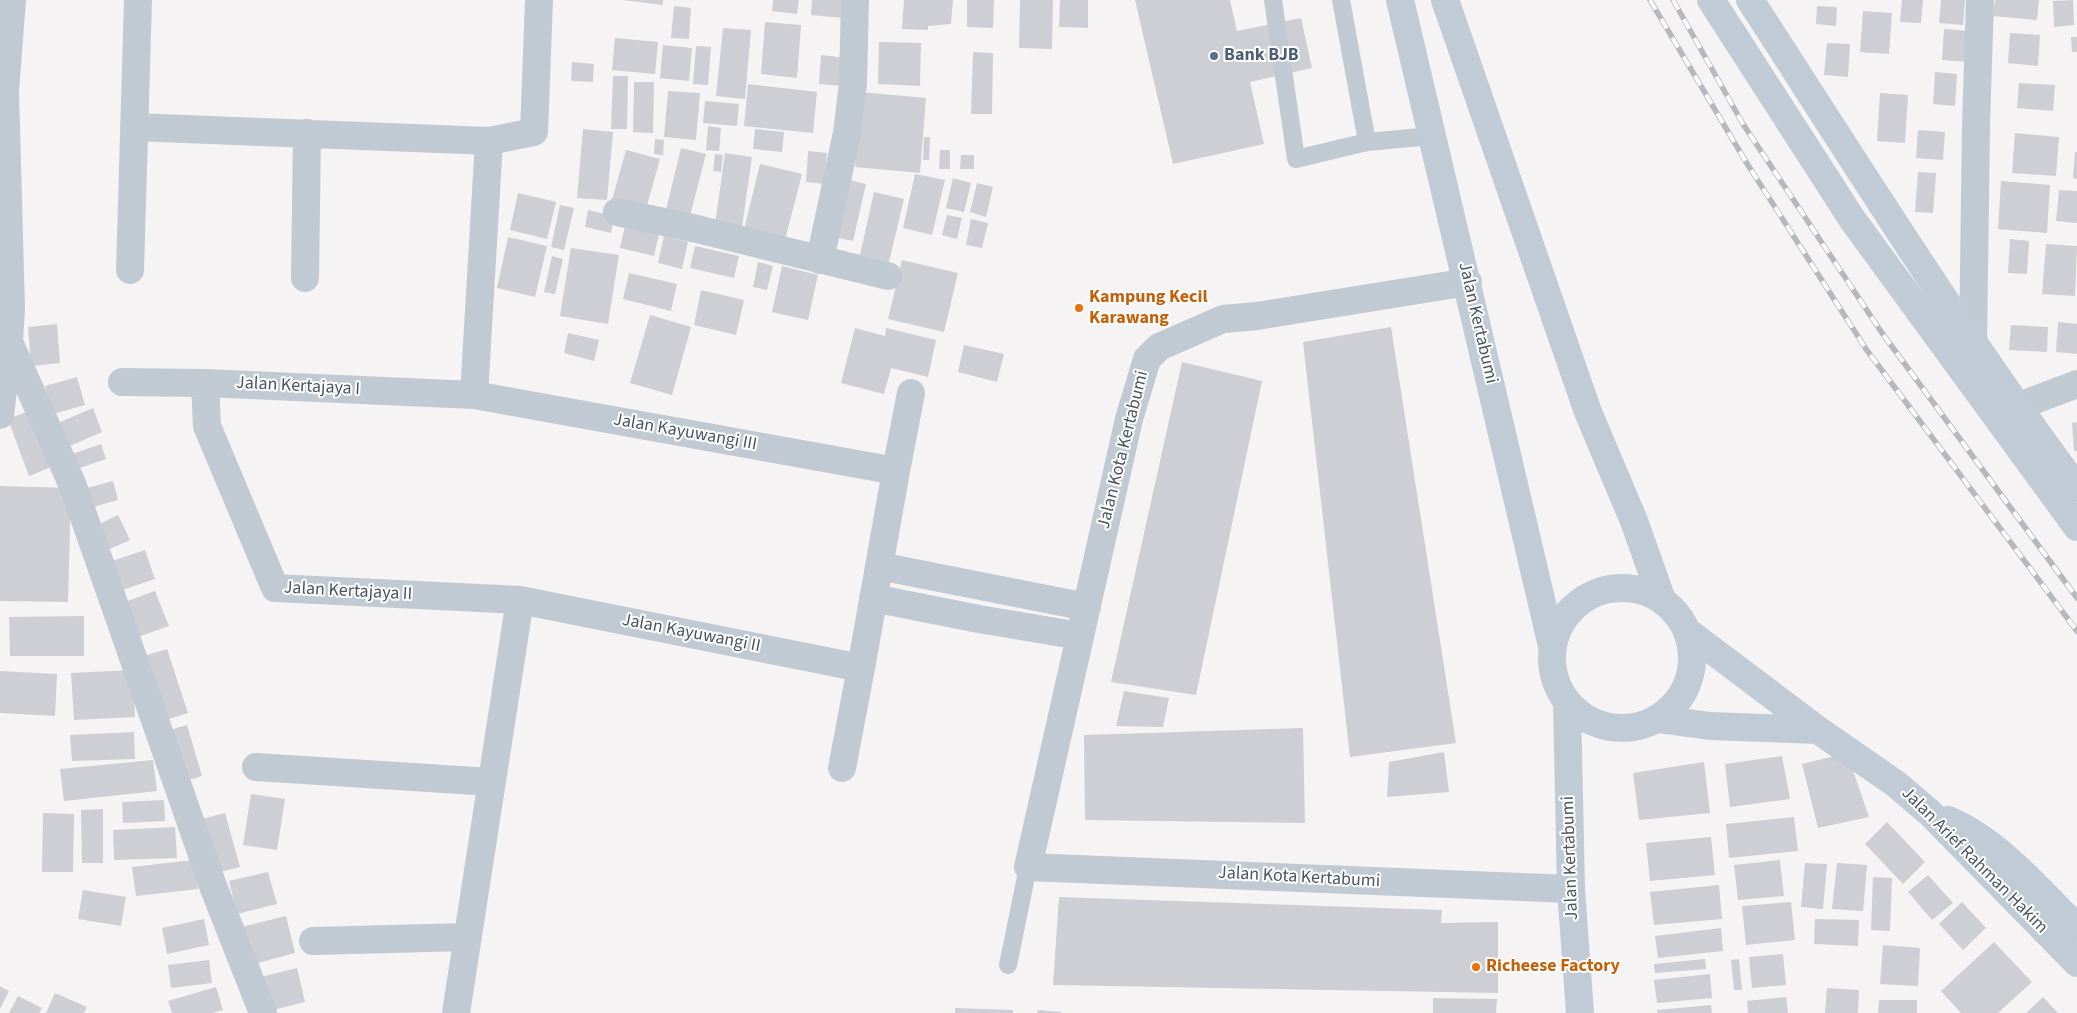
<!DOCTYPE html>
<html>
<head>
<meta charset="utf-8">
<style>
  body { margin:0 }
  canvas { display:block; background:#f5f3f3 }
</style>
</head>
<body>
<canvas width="2077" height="1013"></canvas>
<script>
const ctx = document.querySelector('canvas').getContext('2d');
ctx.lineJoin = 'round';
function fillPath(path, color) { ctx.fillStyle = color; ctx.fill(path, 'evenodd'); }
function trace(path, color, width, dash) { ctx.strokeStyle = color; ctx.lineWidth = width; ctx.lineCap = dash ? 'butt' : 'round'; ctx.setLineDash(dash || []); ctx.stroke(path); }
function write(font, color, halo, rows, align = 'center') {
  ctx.font = font + ' "Source Sans 3",sans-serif'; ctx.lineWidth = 4; ctx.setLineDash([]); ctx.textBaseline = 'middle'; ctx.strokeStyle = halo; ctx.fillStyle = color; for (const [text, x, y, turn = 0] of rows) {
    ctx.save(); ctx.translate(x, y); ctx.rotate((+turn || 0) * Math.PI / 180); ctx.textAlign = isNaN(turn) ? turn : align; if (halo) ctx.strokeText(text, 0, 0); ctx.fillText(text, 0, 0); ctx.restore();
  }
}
const building = new Path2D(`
  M623 0H663V5Z
  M773 0H799L797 14 772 11Z
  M812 0H843L842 18 811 15Z
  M904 0H953L951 24 928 26V30L902 29Z
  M967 0H994L993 28 967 27Z
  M1020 0H1053L1052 49 1019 48Z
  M1060 0H1088V28L1059 27Z
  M1135 0H1230L1237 31 1301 18 1312 68 1250 82 1264 144 1173 164Z
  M1902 0H1923L1921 23 1900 22Z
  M1941 0H1965L1963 25 1939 23Z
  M1995 0H2039L2037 20 1993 16Z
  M2073 0 2074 25 2054 27 2053 1Z
  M674 6 691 8 689 39 671 38Z
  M1817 6 1837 7 1836 26 1816 24Z
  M1863 11 1892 13 1889 54 1860 52Z
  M765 22 801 25 797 78 761 74Z
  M723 28 751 30 745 99 716 96Z
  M1944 29 1971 31 1968 62 1942 60Z
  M2010 33 2040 35 2038 66 2008 63Z
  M2071 37H2077V52H2072Z
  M615 38 658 42 655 74 612 70Z
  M879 42 921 43 920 86 878 84Z
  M1827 43 1850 44 1848 77 1824 75Z
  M663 45 692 48 689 81 660 78Z
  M696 46 711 47 708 85 693 84Z
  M973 52 993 53 992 114H971Z
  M821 55 847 58 844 86 819 84Z
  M572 62 594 64 593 82 571 81Z
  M1935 72 1957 74 1955 106 1933 104Z
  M613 76H628L627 129H611Z
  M634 82H654L653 133 633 132Z
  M2019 83 2055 85 2053 111 2017 108Z
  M748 84 817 92 813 133 744 126Z
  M668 91 700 93 696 140 664 137Z
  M861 92 926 98 920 173 855 167Z
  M1880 93 1908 95 1905 143 1877 141Z
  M705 101 739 104 737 126 703 123Z
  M708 126 721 128 719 151 706 150Z
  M583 129 613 132 607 200 577 198Z
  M755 129 784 132 782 152 753 149Z
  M1918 130 1945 132 1943 160 1916 158Z
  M2015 133 2059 137 2056 176 2012 173Z
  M924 137H930L929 160H923Z
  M655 139 664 140 663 155 654 154Z
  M681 148 706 154 689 220 665 214Z
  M626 150 660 159 644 216 610 207Z
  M940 150H950V169H939Z
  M808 151 827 153 824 184 806 182Z
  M2075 152H2077V179L2073 178Z
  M725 153 752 157 742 227 715 224Z
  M715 154 723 155 721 172 713 171Z
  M961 155H974V169H960Z
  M760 164 802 174 784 244 743 234Z
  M1918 172 1936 173 1933 213 1915 212Z
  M915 174 945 180 932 235 903 228Z
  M842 178 866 184 853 241 829 236Z
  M953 178 971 183 964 212 946 208Z
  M2001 181 2050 185 2047 233 1998 229Z
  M977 183 993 187 986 217 970 212Z
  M2059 190 2077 191V223L2056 221Z
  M874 192 904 199 889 262 860 255Z
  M518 193 556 202 547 239 510 230Z
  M560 205 574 208 564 250 551 247Z
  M588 210 614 216 611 233 585 227Z
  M947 215 962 218 957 239 942 235Z
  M971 219 988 223 982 248 966 245Z
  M625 226 659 234 654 256 620 248Z
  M664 236 688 242 682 269 658 263Z
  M508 237 547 246 535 297 497 288Z
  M2010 239 2029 241 2027 274 2008 273Z
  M2046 244 2077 246 2075 296 2042 294Z
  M695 246 739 256 734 278 690 268Z
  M571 248 619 255 608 324 560 316Z
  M552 256 563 259 555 294 544 292Z
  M902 260 958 273 944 332 888 319Z
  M758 262 773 266 767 290 753 287Z
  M782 266 818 275 808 320 772 312Z
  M629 273 677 284 671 311 623 299Z
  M701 290 744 300 736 335 694 325Z
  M650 315 691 327 672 395 630 383Z
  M2058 322 2077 324V354L2056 352Z
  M57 324 60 363 31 366 28 327Z
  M2011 325 2048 327 2047 352 2009 350Z
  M1391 327 1456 743 1350 757 1303 342Z
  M855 328 885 336 886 328 936 340 928 377 891 368 884 394 841 383Z
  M568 333 599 340 594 361 564 353Z
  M964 345 1004 354 997 382 958 372Z
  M1182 362 1262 381 1196 695 1111 682Z
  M77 377 85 405 53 414 45 386Z
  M93 408 102 432 63 449 53 425Z
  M34 409 56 465 29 476 8 419Z
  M2077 422V451H2074L2072 423Z
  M101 444 106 459 77 469 72 454Z
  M113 481 118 500 93 507 87 488Z
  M0 486 71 488 68 602 0 601Z
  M118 515 130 540 103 552 91 528Z
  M145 550 155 579 116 592 106 563Z
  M155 591 169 626 135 638 122 603Z
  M84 616V656H10L9 617Z
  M167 649 188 713 162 721 140 657Z
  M132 670 135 717 74 720 71 673Z
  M0 671 57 674 55 716 0 713Z
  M1124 691 1169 698 1163 727 1116 726Z
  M187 725 202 776 179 783 163 732Z
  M1303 728 1305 823 1085 820 1084 735Z
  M134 732 135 759 72 761 70 735Z
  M1444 752 1449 792 1387 797 1389 762Z
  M1847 753 1869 817 1818 828 1802 764Z
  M1782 756 1790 799 1730 807 1725 764Z
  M153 760 157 791 64 801 60 769Z
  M1704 762 1710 813 1639 820 1633 773Z
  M251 794 285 799 277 850 243 845Z
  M164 800 165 821 123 823 122 802Z
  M103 809V863H82L81 810Z
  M43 813 74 814 73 872H42Z
  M225 813 240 867 212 874 198 820Z
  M1794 817 1798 851 1729 858 1726 824Z
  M1887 822 1925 862 1903 884 1865 844Z
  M175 827 177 858 114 860 113 830Z
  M1711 837 1715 875 1650 881 1646 843Z
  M194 860 198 889 136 896 132 867Z
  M1780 860 1784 896 1738 900 1734 865Z
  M1805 863 1827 864 1823 909 1801 907Z
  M1837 863 1867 865 1863 911 1832 909Z
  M268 872 277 904 237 914 229 881Z
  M1928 875 1953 903 1932 920 1908 892Z
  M1873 877 1892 878 1890 931 1871 930Z
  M1719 885 1722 919 1654 925 1650 892Z
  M83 890 126 897 121 926 78 919Z
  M1059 897 1442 910 1441 923 1498 922V993L1053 985Z
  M1791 902 1795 940 1746 945 1742 906Z
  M1962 902 1986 928 1963 950 1939 924Z
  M286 916 295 953 247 966 237 928Z
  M204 919 209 945 167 954 162 928Z
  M1815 919 1859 920 1858 946 1814 944Z
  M1721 928 1723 951 1658 958 1655 936Z
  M1994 942 2032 982 1998 1013H1961L1941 991Z
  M1883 945 1920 948 1918 986 1880 984Z
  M1783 954 1786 985 1752 988 1749 957Z
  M1705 959 1706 969 1655 973 1654 964Z
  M1739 959 1742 990H1734L1731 960Z
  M209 960 212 983 171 988 168 965Z
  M297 968 305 1002 265 1012 257 978Z
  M1710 974 1712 998 1657 1003 1654 980Z
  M0 986 9 991 0 1009Z
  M216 987 223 1010 212 1013H172L168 1001Z
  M1827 988 1859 990 1858 1013H1825Z
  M55 993 87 1007 84 1013H46Z
  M18 996 42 1008 39 1013H9Z
  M1786 997 1788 1013H1748L1747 1001Z
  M2043 997 2058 1013H2026Z
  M1433 998 1497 999 1496 1013H1433Z
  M1879 1000H1917V1013H1878Z
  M1711 1005 1712 1013H1657V1010Z
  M955 1008 1013 1010V1013H955Z
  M1038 1010 1061 1012V1013H1037Z`);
const service = new Path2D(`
  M1273 0 1296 159 1367 142 1341 0
  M1367 142 1432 136
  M1008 965 1028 867`);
const minor = new Path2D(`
  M134 127 489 141
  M617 212 697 229 888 276
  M820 260 847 133 853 83 855 0
  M130 270 138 0
  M305 278 307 133
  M1468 282 1257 316 1223 319 1159 347 1147 359 1129 419 1028 867 1571 889
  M9 342 73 486 213 886 263 1013
  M1973 344 1976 125 1980 0
  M122 382 205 383 474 395 896 471 861 668 520 600 275 588 207 426 205 383
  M474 395 489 141 534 132 539 0
  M2016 407 2077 384
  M0 415 9 342 11 309 5 91 12 0
  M896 471 911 393
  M879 566 1087 607
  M873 598 979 619 1080 636
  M256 767 491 782
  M842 768 861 668
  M313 941 468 937
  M456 1013 520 600`);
const secondary = new Path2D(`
  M1400 0 1552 646
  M1445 0 1588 412 1634 521 1662 600
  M1711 0 1852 219 2077 527
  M1750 0C1857 165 1960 331 2077 488
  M1552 658a70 70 0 1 1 140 0a70 70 0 1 1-140 0Z
  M1688 632 1818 730 1896 784 1930 813 2077 963
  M1567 703 1571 889 1580 1013
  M1658 719 1710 726 1818 730
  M1948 820C1998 841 2039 890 2077 928`);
const rail = new Path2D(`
  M1650 0 1746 162 1866 349 2077 631
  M1673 0 1743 124 1882 333 2077 598`);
const markers = [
  [1214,56,5,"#5c6f8a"],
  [1079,308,5,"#e8710a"],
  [1476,967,5,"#e8710a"]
];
const serviceNames = [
  ["Bank BJB",1224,56]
];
const foodNames = [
  ["Kampung Kecil",1089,298],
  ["Karawang",1089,319],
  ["Richeese Factory",1486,967]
];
const streetNames = [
  ["Jalan Kertabumi",1477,323,77],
  ["Jalan Kertajaya I",298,387,3],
  ["Jalan Kayuwangi III",685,433,10],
  ["Jalan Kota Kertabumi",1124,450,-76],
  ["Jalan Kertajaya II",348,592,3],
  ["Jalan Kayuwangi II",691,634,11],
  ["Jalan Kertabumi",1571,858,-92],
  ["Jalan Arief Rahman Hakim",1974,861,45],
  ["Jalan Kota Kertabumi",1299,878,3]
];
fillPath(building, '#cdcfd5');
trace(service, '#c1cad2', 18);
trace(minor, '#c1cad2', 28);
trace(secondary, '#c1cbd6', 28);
trace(rail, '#b5b8bd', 5.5);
trace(rail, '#fff', 4, [11]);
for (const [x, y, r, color] of markers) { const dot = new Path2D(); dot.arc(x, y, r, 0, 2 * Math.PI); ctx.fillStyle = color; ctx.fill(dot); trace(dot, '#fff', 2); }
write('bold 18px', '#4e5e75', '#fff', serviceNames, 'left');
write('bold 18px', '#c56008', '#fff', foodNames, 'left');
write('18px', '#4a5661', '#fff', streetNames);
</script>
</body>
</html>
